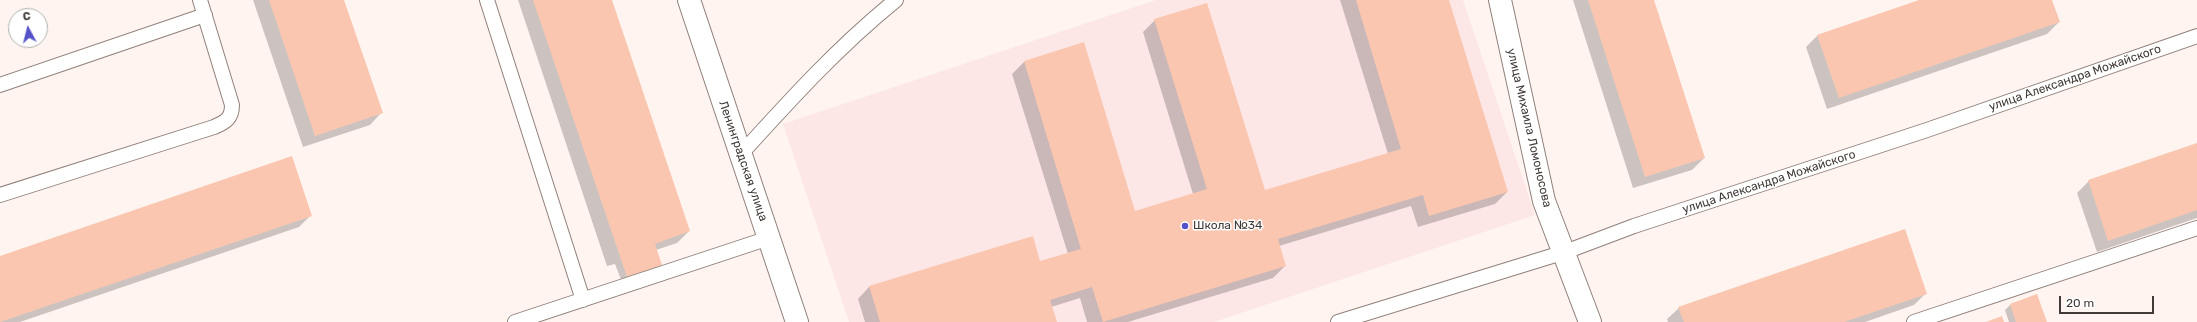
<!DOCTYPE html>
<html>
<head>
<meta charset="utf-8">
<style>
  body { margin:0 }
  #map { position:relative; width:2197px; height:322px; overflow:hidden; background:#fff4f0; font-family:Rubik,sans-serif }
  canvas { display:block }
  .north { position:absolute; left:8px; top:8px; width:40px; height:40px; box-sizing:border-box; background:#fff; border:1px solid #b3b1af; border-radius:50%; rotate:353deg; font-size:11px; font-weight:700; line-height:16px; text-align:center; color:#413b38 }
  .north::after { content:''; display:block; margin:auto; width:14px; height:18px; background:#5551c8; clip-path:polygon(50% 0,100% 100%,50% 72%,0 100%) }
  .scale { position:absolute; left:2059px; top:296px; width:95px; height:18px; box-sizing:border-box; border:2px solid #413b38; border-top:0; padding-left:5px; font-size:12px; line-height:14px; white-space:nowrap; color:#413b38; -webkit-text-stroke:3px #fff; paint-order:stroke }
</style>
</head>
<body>
<div id="map">
<canvas width="2197" height="322"></canvas>
<div class="north">С</div>
<div class="scale">20 m</div>
</div>
<script>
const ctx = document.querySelector('canvas').getContext('2d');
ctx.lineJoin = 'round';
function fillPath(path, color) { ctx.fillStyle = color; ctx.fill(path, 'evenodd'); }
function trace(path, color, width, dash) { ctx.strokeStyle = color; ctx.lineWidth = width; ctx.lineCap = dash ? 'butt' : 'round'; ctx.setLineDash(dash || []); ctx.stroke(path); }
function write(font, color, halo, rows, align = 'center') {
  ctx.font = font + ' Rubik,sans-serif'; ctx.lineWidth = 3; ctx.setLineDash([]); ctx.textBaseline = 'middle'; ctx.strokeStyle = halo; ctx.fillStyle = color; for (const [text, x, y, turn = 0] of rows) {
    ctx.save(); ctx.translate(x, y); ctx.rotate((+turn || 0) * Math.PI / 180); ctx.textAlign = isNaN(turn) ? turn : align; if (halo) ctx.strokeText(text, 0, 0); ctx.fillText(text, 0, 0); ctx.restore();
  }
}
const education = new Path2D(`
  M1156 0H1463L1535 215 1214 322H849L783 124Z`);
const shadow = new Path2D(`
  M253 0H343L381 113 370 125 303 147Z
  M518 0H611L689 231 677 243 656 250 661 265 656 270 622 282 615 264 607 266Z
  M1340 0H1448L1507 192 1495 204 1418 227 1411 206 1279 246 1285 266 1273 278 1128 322H1087L1080 298 1051 307 1056 322H865L858 299 869 287 1040 263 1068 254 1012 74 1024 62 1083 44 1134 212 1193 194 1143 32 1155 20 1264 192 1388 154Z
  M1573 0H1653L1704 158 1692 170 1633 188Z
  M1922 0H2051L2059 22 2047 34 1827 109 1806 47 1818 35Z
  M2197 144V218L2097 252 2077 193 2089 181Z
  M311 215 299 227 20 322H0V257Z
  M1926 293 1914 305 1865 322H1668L1667 319 1679 308Z
  M2037 296 2046 322H2009L2005 310 2010 305Z`);
const building = new Path2D(`
  M269 0H344L383 113 315 136Z
  M533 0H612L690 231 655 244 662 265 627 277Z
  M1356 0H1449L1508 192 1429 216 1423 195 1278 239 1286 266 1103 322 1092 287 1050 300 1057 322H880L869 286 1033 236 1040 261 1081 249 1024 61 1084 42 1135 211 1207 189 1154 19 1207 3 1265 190 1401 149Z
  M1588 0H1654L1705 158 1645 177Z
  M1919 0H2052L2060 22 1839 98 1817 35Z
  M2197 143V210L2108 241 2088 180Z
  M292 156 312 216 0 322V256Z
  M1905 229 1927 294 1844 322H1684L1678 307Z
  M2037 294 2047 322H2016L2010 304Z
  M2002 316 2004 322H1986Z`);
const service = new Path2D(`
  M487 0 583 300
  M0 85 205 15
  M741 154C790 100 839 46 896 0
  M0 195 214 127C226 122 232 118 232 105L200 0
  M515 322 769 238
  M1338 322 1565 252 1634 226 1927 130 2197 36
  M1914 322 2197 228`);
const minor = new Path2D(`
  M1500 0 1544 201 1590 322`);
const tertiary = new Path2D(`
  M689 0 797 322`);
const markers = [
  [1185,226,4,"#5551c8"]
];
const streetNames = [
  ["улица Александра Можайского",2075,78,-19],
  ["улица Михаила Ломоносова",1529,128,77],
  ["Ленинградская улица",743,161,71],
  ["улица Александра Можайского",1769,182,-18]
];
const poiNames = [
  ["Школа №34",1193,226]
];
fillPath(education, '#fde7e6');
fillPath(shadow, '#0003');
fillPath(building, '#fac6b0');
trace(service, '#90807a', 16);
trace(minor, '#90807a', 24);
trace(tertiary, '#90807a', 24);
trace(service, '#fff', 14);
trace(minor, '#fff', 22);
trace(tertiary, '#fff', 22);
for (const [x, y, r, color] of markers) { const dot = new Path2D(); dot.arc(x, y, r, 0, 2 * Math.PI); ctx.fillStyle = color; ctx.fill(dot); trace(dot, '#fff', 1.5); }
write('12px', '#413b38', '#fff', streetNames);
write('12px', '#413b38', '#fff', poiNames, 'left');
</script>
</body>
</html>
